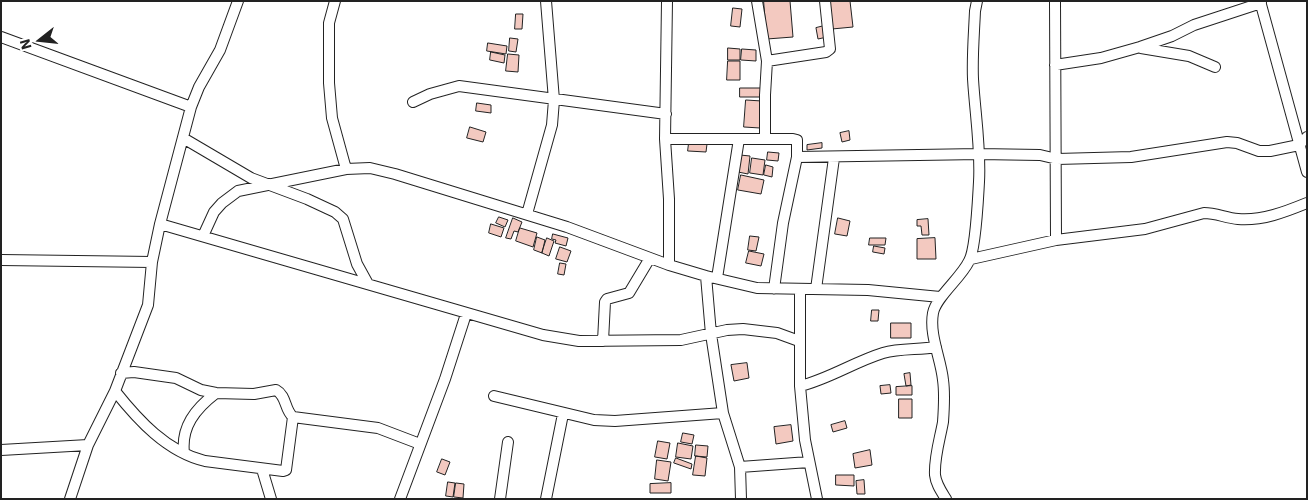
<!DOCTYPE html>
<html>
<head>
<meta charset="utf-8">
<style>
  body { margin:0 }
  #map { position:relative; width:1308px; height:500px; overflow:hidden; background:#fff; font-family:"IBM Plex Sans",sans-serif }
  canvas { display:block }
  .frame { position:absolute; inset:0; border:2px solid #222; pointer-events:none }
  .north { position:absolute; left:15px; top:15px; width:50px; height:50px; -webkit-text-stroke:4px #fff; paint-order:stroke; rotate:254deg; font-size:14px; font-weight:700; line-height:20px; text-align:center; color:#222 }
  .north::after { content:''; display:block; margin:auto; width:18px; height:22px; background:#222; clip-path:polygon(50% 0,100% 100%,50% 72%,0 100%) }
</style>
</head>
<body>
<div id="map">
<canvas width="1308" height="500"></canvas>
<div class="frame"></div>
<div class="north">N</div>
</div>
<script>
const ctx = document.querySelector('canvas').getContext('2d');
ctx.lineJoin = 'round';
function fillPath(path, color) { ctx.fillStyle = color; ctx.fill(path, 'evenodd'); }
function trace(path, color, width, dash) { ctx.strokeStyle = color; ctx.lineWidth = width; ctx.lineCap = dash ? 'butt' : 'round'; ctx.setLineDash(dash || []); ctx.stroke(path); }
const building = new Path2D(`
  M764 1H790L793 37 767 39Z
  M830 1H850L853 27 832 29Z
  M733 8 742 9 740 27 731 26Z
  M516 14H523L522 29H515Z
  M824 26 827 37 818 39 816 28Z
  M510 38 518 39 516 52 509 51Z
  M488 43 507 46 506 54 487 51Z
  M728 48 740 49V60H728Z
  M742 49 756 50V61L741 60Z
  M491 52 505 55 504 63 490 60Z
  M508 54 519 55 518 72 506 71Z
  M728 61H740V80H727Z
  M740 88H761V97H740Z
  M746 100 762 101 760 128 744 127Z
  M477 103 491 105V113L476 111Z
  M470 127 486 132 483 142 467 138Z
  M849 131 850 140 842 142 840 133Z
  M689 143 707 144 706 152 688 151Z
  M822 143V148L807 150V145Z
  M768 152 779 153 778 161 767 160Z
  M740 155 750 156 748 174 738 172Z
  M752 158 765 160 763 175 750 173Z
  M766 165 773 167 772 177 764 175Z
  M741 175 764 180 761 194 738 190Z
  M499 217 508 220 505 227 496 223Z
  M513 218 522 222 518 232 514 231 511 239 506 238Z
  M838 218 850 221 847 236 835 234Z
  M928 219 929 235H922L921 226H917V220Z
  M491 224 504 228 501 237 489 233Z
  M520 228 537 233 533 247 516 241Z
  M553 234 568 238 566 246 555 243 556 240 552 239Z
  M750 236 759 237 756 251 748 250Z
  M537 237 545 240 542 253 534 250Z
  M547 238 554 241 549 256 542 253Z
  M870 238H886L885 245H869Z
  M935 238 936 259H917V239Z
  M874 246 885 248 884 254 873 252Z
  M560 247 571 251 567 262 556 259Z
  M749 251 764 254 761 266 746 263Z
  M560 263 566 264 564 275 558 274Z
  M872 310H879L878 321H871Z
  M891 323H911V338H891Z
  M747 363 749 378 734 381 731 365Z
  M910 373 911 385 906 386 904 374Z
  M890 385 891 393 881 394 880 386Z
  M912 386V395H896V387Z
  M899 399H912V418H899Z
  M845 421 847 428 833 432 831 425Z
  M791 425 793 441 776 444 774 427Z
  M683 433 694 435 692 444 681 442Z
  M658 441 670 443 667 459 655 457Z
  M678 443 693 446 691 459 676 457Z
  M696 445 708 446 707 457 695 456Z
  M870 450 872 465 855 468 853 454Z
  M696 456 707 458 705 476 693 475Z
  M676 458 692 464 691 469 674 463Z
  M442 459 450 462 445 475 437 472Z
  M657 460 671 462 668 481 655 479Z
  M836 475H854V486L836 485Z
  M864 480 865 494H857L856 481Z
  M448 482 455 483 453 497 446 496Z
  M456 483 464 484 463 498 454 497Z
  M671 483V493H650V484Z`);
const minor = new Path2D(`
  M335 1 329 23V83L332 118 346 169
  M667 1 665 139 669 199V265L706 276 711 334 723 413 740 467 741 499
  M757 1 767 61 765 95V139
  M1055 1 1056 240
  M1260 1 1307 172
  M1 37 191 107
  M1141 48 1189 56 1215 67
  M767 61 826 52 830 49 825 1
  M1055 65 1101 58 1140 47 1172 36 1194 25 1261 3
  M413 102 430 94 459 86 666 114
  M183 138 251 178 307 199 335 212 343 219 357 264 368 284
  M665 139H793L797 140V157L783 223 774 289
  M797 157 979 154 1040 155 1057 159 1131 157 1227 142 1237 143 1259 151H1270L1299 145 1307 137
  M527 214 552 125 554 100 546 1
  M160 224 543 335 579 341 681 340 727 330 743 329 777 333 799 341
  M203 236 214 212 222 203 238 191 346 169 370 168 395 174 567 227 669 265
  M971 259 1056 240 1145 229 1204 213C1216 213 1226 218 1238 219 1262 221 1285 212 1307 203
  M1 260 152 262
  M706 276 757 288 868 290 940 297
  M717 278 739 139
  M800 289V386L805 440 817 499
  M816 289 834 158
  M603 341 605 302 607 299 629 293 650 258
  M121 373 134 372 176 378 201 390 216 393 254 394 276 390C287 396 284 409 293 417L378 428 420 444
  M800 386C829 379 854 362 883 353 900 348 919 350 936 347
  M115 391C138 420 167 452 205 461L283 471 286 470 293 417
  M494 396 594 420 615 421 723 413
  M1 450 88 445
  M184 453C181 427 195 409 216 393
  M740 467 809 462
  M262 469 271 499
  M70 499 88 445 115 391 148 305 152 262 160 224 191 107 199 87 220 50 238 1
  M400 499 445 379 466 314
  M500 499 508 442
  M546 499 563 414
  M946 499C941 491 936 484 935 475 934 457 940 439 943 422 944 408 945 394 943 380 941 359 929 335 933 313 936 297 961 278 969 261 976 249 978 198 979 182 981 148 975 113 973 79 972 57 974 34 975 11L977 1`);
fillPath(building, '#f3c9c0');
trace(building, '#222', 1);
trace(minor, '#222', 12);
trace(minor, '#fff', 10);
</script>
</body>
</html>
